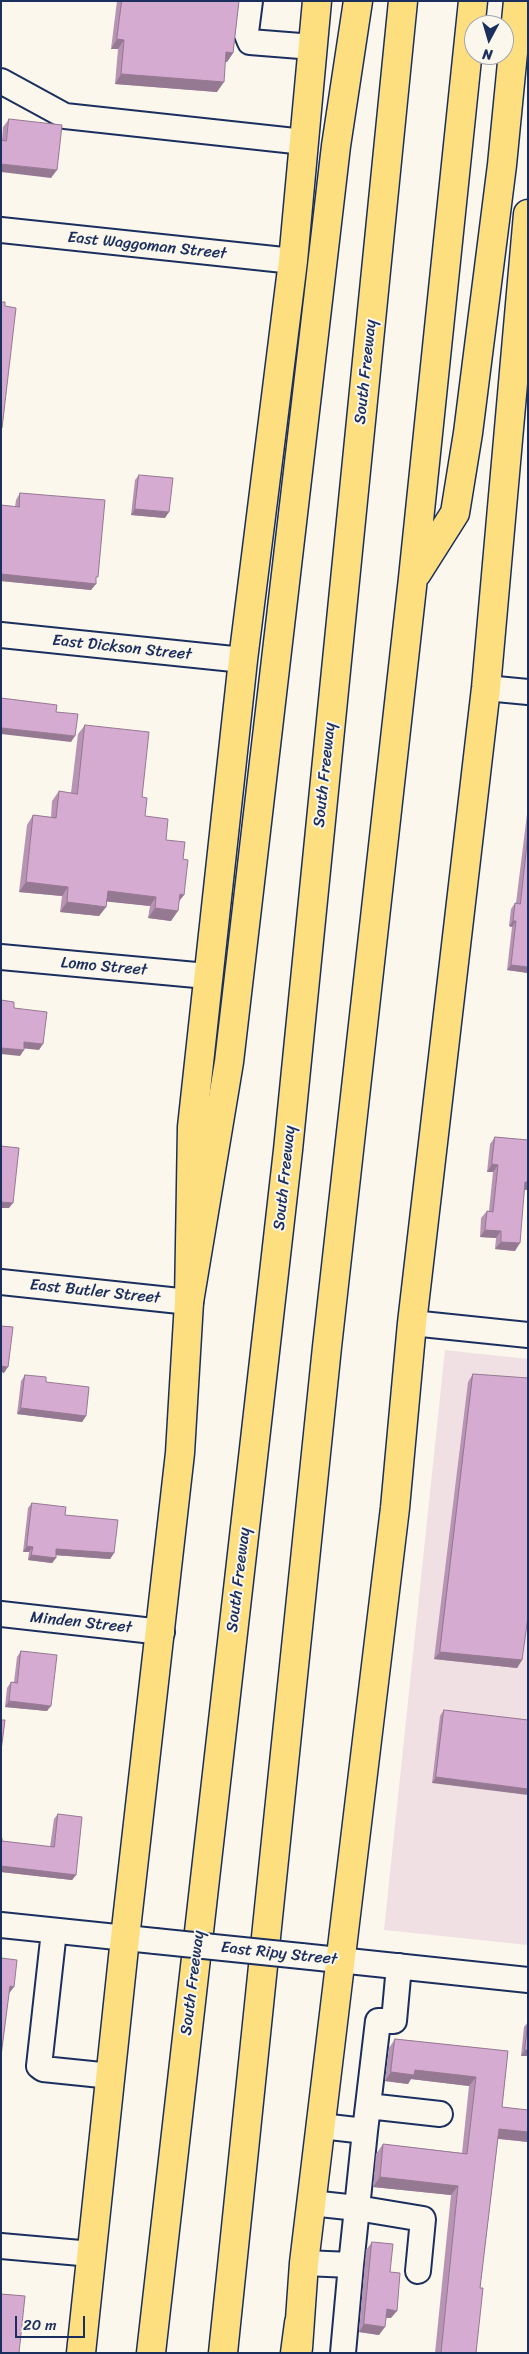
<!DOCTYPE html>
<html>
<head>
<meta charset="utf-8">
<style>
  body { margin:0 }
  #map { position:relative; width:529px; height:2354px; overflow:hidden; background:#fbf7ec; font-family:Sriracha,sans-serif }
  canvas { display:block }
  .frame { position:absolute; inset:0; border:2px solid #1b2f5e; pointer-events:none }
  .north { position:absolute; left:464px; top:15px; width:50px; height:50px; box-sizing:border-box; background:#fbf7ec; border:1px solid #a1a7b3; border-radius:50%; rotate:186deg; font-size:14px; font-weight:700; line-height:20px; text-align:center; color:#1b2f5e }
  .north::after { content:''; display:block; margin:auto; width:18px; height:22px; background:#1b2f5e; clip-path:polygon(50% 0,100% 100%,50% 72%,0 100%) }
  .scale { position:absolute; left:15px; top:2316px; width:70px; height:22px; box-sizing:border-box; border:2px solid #1b2f5e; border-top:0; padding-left:6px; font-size:15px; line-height:18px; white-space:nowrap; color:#1b2f5e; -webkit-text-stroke:4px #fbf7ec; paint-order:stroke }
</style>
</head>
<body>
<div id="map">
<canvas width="529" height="2354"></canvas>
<div class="frame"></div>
<div class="north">N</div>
<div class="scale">20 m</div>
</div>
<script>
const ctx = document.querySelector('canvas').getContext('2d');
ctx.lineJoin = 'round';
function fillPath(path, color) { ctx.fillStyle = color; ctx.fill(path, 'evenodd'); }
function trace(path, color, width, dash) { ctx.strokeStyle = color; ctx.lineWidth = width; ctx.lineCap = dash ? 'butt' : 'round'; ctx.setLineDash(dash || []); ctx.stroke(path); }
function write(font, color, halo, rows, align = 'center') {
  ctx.font = font + ' Sriracha,sans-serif'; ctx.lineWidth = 4; ctx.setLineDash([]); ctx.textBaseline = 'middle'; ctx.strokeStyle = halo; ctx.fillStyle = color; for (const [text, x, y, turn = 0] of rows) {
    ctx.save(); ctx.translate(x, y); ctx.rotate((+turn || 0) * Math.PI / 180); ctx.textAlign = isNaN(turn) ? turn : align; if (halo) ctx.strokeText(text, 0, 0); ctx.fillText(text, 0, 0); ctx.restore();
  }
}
const built = new Path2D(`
  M445 1350 528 1359V1945L384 1930Z`);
const minor = new Path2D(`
  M250 1 246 32 250 42 313 47
  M1 81 65 116 304 142
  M1 230 293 261
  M1 635 243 660
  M486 688 528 692
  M1 957 207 976
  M1 1282 189 1302
  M412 1323 528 1335
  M1 1614 162 1632
  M1 1925 155 1941
  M54 1931 39 2066 43 2069 111 2076
  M301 1956 528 1980
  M368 2106 440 2114
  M365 2131 378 2021H394L399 1966
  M311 2203 357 2208 365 2131 321 2126
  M1 2246 92 2254
  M304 2263 351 2265 357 2208 423 2219 418 2271
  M343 2353 351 2265`);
const major = new Path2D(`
  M298 2348 304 2263 395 1508 412 1323 486 688 528 214
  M81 2353 125 1938 180 1453 189 1302 192 1127 243 660 293 261 317 1`);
const highway = new Path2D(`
  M417 573 455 513 468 433 502 165 518 1
  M189 1302 229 1062 336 146 358 1
  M151 2353 288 1150 403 1
  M223 2353 327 1347 413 578 473 1
  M295 2353 299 2323`);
const minorBridge = new Path2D(`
  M155 1941 301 1956`);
const wall = new Path2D(`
  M117 1H239L233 53 227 62H225L217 92 115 84 118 49H111Z
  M9 119 51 178 2 140 3 127Z
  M139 475 165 518 131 515 135 480Z
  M20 493 96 581 91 590 1 581V505L15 507 16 500Z
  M85 725 142 797 145 816 183 859 179 902 171 921 148 918 150 906 107 901 106 907 99 916 60 912 62 896 19 892 27 825 33 815 51 817 52 801 59 791 71 793 78 734Z
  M528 806V973L507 970 512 927 509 926 511 909 515 903H516Z
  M495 1137 528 1140V1190H524L515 1251 495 1249 496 1238 480 1237 481 1218 487 1211H489L493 1172H487L490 1144Z
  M473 1374 522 1660 517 1668 434 1659 468 1382Z
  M25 1375 46 1382 86 1416 82 1422 17 1414 21 1381Z
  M32 1503 65 1515 114 1553 110 1559 56 1555V1558L52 1563 28 1560 29 1552H23L28 1508Z
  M21 1651 47 1711 5 1707 7 1688 11 1682H14L17 1657Z
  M444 1710 528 1720 432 1783 440 1716Z
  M58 1814 76 1875 72 1880 1 1872V1838L2 1841 50 1847 54 1819Z
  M528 2022V2056H521L524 2027Z
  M395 2039 508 2051 502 2107 528 2110V2142L498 2139 480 2288 476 2353H435L451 2195 373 2187 376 2154 383 2144 462 2153 469 2086 411 2079 408 2084 385 2081 389 2048Z
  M372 2242 390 2272 391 2318H386L379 2335 359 2332 366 2250Z`);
const shadedWall = new Path2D(`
  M117 39 124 40 118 49H111Z
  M226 52 233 53 227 62 219 61Z
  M121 74 224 82 217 92 115 84Z
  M1 164 57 170 51 178 1 172Z
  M135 509 169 512 165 518 131 515Z
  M1 574 96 584 91 590 1 581Z
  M2 728 75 736 71 742 1 734Z
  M26 882 68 887 62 896 19 892Z
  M108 891 156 897 150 906 101 901Z
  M180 894 184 895 177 904Z
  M67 902 106 907 99 916 60 912Z
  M155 908 178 911 171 921 148 918Z
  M513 921H516L512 927 509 926Z
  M511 965 528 967V973L507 970Z
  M24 1042 43 1044 39 1050 20 1048Z
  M1 1048 24 1050 20 1056 1 1054Z
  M492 1164 498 1165 493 1172H487Z
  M525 1182H528V1190L520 1189Z
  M1 1202 13 1203 9 1208H1Z
  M485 1230 501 1231 496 1238 480 1237Z
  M501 1242 520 1243 515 1251 495 1249Z
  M1 1366 8 1367 4 1373 1 1372Z
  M21 1408 86 1416 82 1422 17 1414Z
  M27 1546 33 1547 29 1552H23Z
  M56 1549 114 1553 110 1559 53 1555Z
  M31 1555 56 1558 52 1563 28 1560Z
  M440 1652 522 1660 517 1668 434 1659Z
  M9 1701 51 1706 47 1711 5 1707Z
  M436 1777 528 1789V1795L432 1783Z
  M1 1866 76 1875 72 1880 1 1872Z
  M10 1986 14 1987 7 1996Z
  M525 2050H528V2056H521Z
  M415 2070 476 2077 469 2086 411 2079 408 2084 385 2081 391 2072Z
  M499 2129 528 2132V2142L493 2138Z
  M380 2177 458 2186 451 2195 373 2187Z
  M387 2309 397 2311 391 2318 382 2317Z
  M364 2324 385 2327 379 2335 359 2332Z`);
const building = new Path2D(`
  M122 1H239L233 53 226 52 224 82 121 74 124 40 117 39Z
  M9 119 62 125 57 170 1 164V140L6 141Z
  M1 302H5V306L16 308 2 428H1Z
  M139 475 173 478 169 512 135 509Z
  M20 493 105 500 98 577H96V584L1 574V505L19 507Z
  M1 698 57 705 56 712 78 714 75 736 2 728 1 735Z
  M85 725 149 732 142 797 147 798 145 816 168 819 166 840 185 842 183 859 188 860 184 895 180 894 178 911 155 908 156 897 108 891 106 907 67 902 68 887 26 882 33 815 56 818 59 791 77 794Z
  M528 834V967L511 965 516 921H513L515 903 520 904Z
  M1 1000 14 1002V1008L47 1012 43 1044 24 1042V1050L1 1048Z
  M495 1137 528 1140V1182H525L520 1243 501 1242V1231L485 1230 487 1211 493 1212 498 1165 492 1164Z
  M1 1146 19 1148 13 1203 1 1202Z
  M1 1326 13 1327 8 1367 1 1366Z
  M473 1374 528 1378V1617L522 1660 440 1652Z
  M25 1375 46 1377V1382L89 1387 86 1416 21 1408Z
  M32 1503 66 1507 65 1515 118 1520 114 1553 56 1549V1558L31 1555 33 1547 27 1546Z
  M21 1651 57 1655 51 1706 9 1701 11 1682 17 1683Z
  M444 1710 528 1720V1789L436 1777Z
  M1 1720H5L1 1751Z
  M58 1814 82 1817 76 1875 1 1866V1838H2V1841L54 1847Z
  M1 1958 17 1960 14 1987 10 1986 1 2056Z
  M528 2022V2050H525Z
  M395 2039 508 2051 502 2107 528 2110V2132L499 2129 480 2288H483L476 2353H441L458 2186 380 2177 383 2144 467 2154 476 2077 415 2070 414 2075 391 2072Z
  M372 2242 393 2244 390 2272 400 2273 397 2311 387 2309 385 2327 364 2324Z
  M1 2294 25 2296 19 2353H1Z`);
const streetNames = [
  ["East Waggoman Street",147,246,6],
  ["South Freeway",366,372,-84],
  ["East Dickson Street",122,648,6],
  ["South Freeway",325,775,-84],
  ["Lomo Street",104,967,5],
  ["South Freeway",285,1178,-84],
  ["East Butler Street",95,1292,6],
  ["South Freeway",239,1580,-83],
  ["Minden Street",81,1623,6],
  ["East Ripy Street",279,1954,6],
  ["South Freeway",193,1983,-83]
];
fillPath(built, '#f0e0e4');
trace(minor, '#1b2f5e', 28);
trace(major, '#1b2f5e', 31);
trace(highway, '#1b2f5e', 31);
trace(minor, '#fbf7ec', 24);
trace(major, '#fddf80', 28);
trace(highway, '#fddf80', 28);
trace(minorBridge, '#1b2f5e', 28, []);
trace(minorBridge, '#fbf7ec', 24);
fillPath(wall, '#b793b4');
fillPath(shadedWall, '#957892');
fillPath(building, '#d5abd1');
trace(building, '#957892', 1);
write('16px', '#1b2f5e', '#fbf7ec', streetNames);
</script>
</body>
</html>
